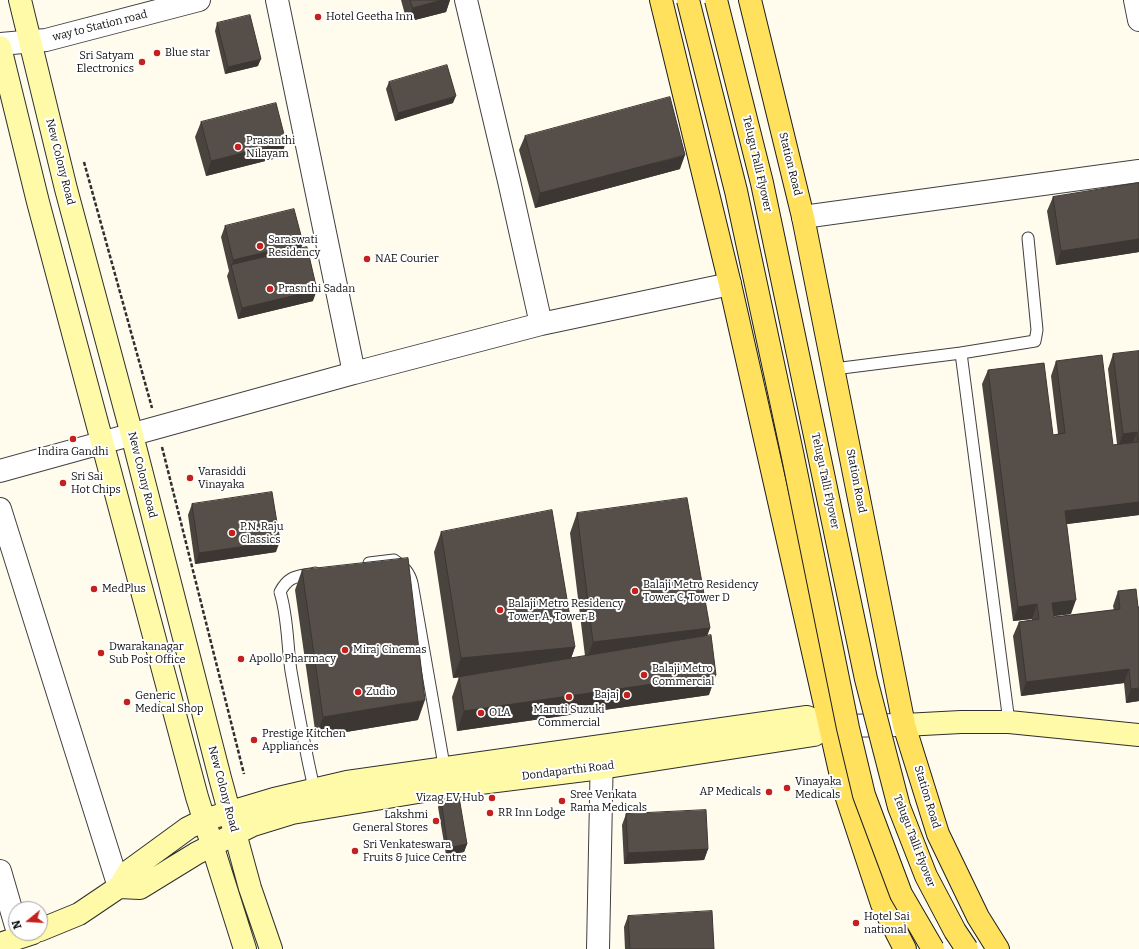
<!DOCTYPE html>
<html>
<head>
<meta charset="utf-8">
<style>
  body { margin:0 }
  #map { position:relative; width:1139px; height:949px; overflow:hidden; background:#fffced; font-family:Bitter,serif }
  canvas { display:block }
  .north { position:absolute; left:8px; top:901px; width:40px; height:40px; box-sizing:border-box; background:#fff; border:1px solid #9e9e9e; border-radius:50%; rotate:252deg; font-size:11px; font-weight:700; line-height:16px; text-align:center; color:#0d0d0d }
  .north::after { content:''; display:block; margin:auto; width:14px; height:18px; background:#c3201e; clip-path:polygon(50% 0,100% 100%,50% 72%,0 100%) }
</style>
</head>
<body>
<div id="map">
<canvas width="1139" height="949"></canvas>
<div class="north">N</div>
</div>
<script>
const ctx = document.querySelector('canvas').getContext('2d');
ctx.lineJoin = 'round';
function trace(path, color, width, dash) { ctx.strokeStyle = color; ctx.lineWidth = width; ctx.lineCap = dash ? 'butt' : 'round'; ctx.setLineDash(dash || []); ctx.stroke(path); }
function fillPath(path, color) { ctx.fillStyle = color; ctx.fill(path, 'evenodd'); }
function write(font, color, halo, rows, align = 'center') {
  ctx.font = font + ' Bitter,serif'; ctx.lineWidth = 4; ctx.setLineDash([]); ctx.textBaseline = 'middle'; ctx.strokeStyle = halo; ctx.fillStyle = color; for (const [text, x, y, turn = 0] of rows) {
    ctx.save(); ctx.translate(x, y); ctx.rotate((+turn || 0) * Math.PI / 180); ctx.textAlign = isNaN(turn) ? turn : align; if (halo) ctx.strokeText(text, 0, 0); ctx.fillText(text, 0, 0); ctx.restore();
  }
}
const path = new Path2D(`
  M84 162 152 408
  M162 447 244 774`);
const service = new Path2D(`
  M961 353 1035 341 1037 330 1028 238
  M834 369 961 353 1009 722
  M369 563 394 560C404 567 409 572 412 583L445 771
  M315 793C306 753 298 712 291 671 287 644 288 617 280 592 289 575 297 577 315 573`);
const minor = new Path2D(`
  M277 0 354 373 541 324
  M466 0 509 181 541 324 730 284
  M1135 0 1139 20
  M0 44 46 40 199 0
  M803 217 1139 171
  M0 471 354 373
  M0 509 119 887
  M0 871 16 926
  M598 949 602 749`);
const tertiary = new Path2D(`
  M829 726 904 725`);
const secondary = new Path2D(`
  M20 0 66 189 132 435 220 778 250 888 271 949
  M0 47 38 202 197 797 245 949
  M904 725 961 722H1009L1139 735
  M119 887 129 871 188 828 204 820 274 799 347 782 807 717 829 726
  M40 930 79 914 119 887 140 888 197 853 253 825 292 813 448 787 601 768 814 735 829 726
  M0 944 33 933`);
const primary = new Path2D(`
  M661 0 730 284 844 789 882 904 905 949
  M750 0 803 217 904 725 938 834 978 917 998 949`);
const primaryBridge = new Path2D(`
  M688 0 736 191 793 457 848 728 864 795 901 894 933 949
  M716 0 762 183 866 679 899 807 926 876 955 931 967 949`);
const wall = new Path2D(`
  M401 0H450L446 12 407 22Z
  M217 23 258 66 225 74 215 31Z
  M389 82 453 103 395 121 386 89Z
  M201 122 281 157 206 176 195 137Z
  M525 136 680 169 535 208 519 150Z
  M1139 183V252L1056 265 1047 211 1053 197Z
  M225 226 301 249 313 301 238 319 227 276 229 271 221 237Z
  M1139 351V515L1066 524 1071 614 1054 616V617L1114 610 1113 606 1118 591 1139 701 1126 703 1124 683 1021 696 1013 636 1019 622 1032 620V619L1013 621 982 384 988 370 1053 435 1058 434 1051 376 1056 361 1113 445 1117 444 1108 369 1113 354Z
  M192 504 276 552 195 564 188 515Z
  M577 513 710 628 707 635 709 695 457 731 452 697 459 677 453 678 434 552 441 532 575 647 571 658 585 656 570 533Z
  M302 570 418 720 316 737 295 590Z
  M441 800 467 844 464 852 446 855 438 807Z
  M626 814 708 849 704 860 624 864 622 825Z
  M628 916 714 949H625L624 927Z`);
const shadedWall = new Path2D(`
  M442 0H450L446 12 407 22 413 8Z
  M261 59 258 66 225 74 228 67Z
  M456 96 453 103 395 121 398 113Z
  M286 142 281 157 206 176 211 161Z
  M685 155 680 169 535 208 540 193Z
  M1139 239V252L1056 265 1061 251Z
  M303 243 299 254 232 266 233 260Z
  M317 290 313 301 238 319 242 308Z
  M1137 432 1131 446 1118 448 1123 434Z
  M1139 502V515L1060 525 1065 511Z
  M280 541 276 552 195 564 199 553Z
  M1076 600 1071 614 1047 617 1052 603Z
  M1037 604 1032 619 1013 621 1018 607Z
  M710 628 703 648 586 662 593 642Z
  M575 647 568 667 453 678 461 658Z
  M1129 669 1124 683 1021 696 1026 682Z
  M716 675 709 695 457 731 464 711Z
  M1139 688V701L1126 703 1131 689Z
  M425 700 418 720 316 737 323 717Z
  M467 844 464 852 446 855 448 848Z
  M708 849 704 860 624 864 628 853Z`);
const building = new Path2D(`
  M410 0H442L413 8Z
  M250 15 261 59 228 67 217 23Z
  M447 65 456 96 398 113 389 82Z
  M670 97 685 155 540 193 525 136Z
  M276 103 286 142 211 161 201 122Z
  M1139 183V239L1061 251 1053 197Z
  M294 209 303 243 233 260 225 226Z
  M307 247 317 290 242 308 231 265Z
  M1139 351V502L1065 511 1076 600 1052 603 1054 617 1120 609 1118 591 1136 589 1138 607H1139V688L1131 689 1129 669 1026 682 1019 622 1039 619 1037 604 1018 607 988 370 1044 363 1053 435 1065 433 1056 361 1102 355 1113 445 1138 442 1137 432 1123 434 1113 354Z
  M272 492 280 541 199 553 192 504Z
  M687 498 710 628 593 642 577 513Z
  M552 510 575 647 461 658 441 532Z
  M408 558 425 700 323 717 302 570Z
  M711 635 716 675 464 711 459 677Z
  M459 797 467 844 448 848 441 800Z
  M706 810 708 849 628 853 626 814Z
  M712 911 714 949H630L628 916Z`);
const markers = [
  [318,17,4,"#c3201e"],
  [157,53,4,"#c3201e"],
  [142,62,4,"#c3201e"],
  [238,147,4,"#c3201e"],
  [260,246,4,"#c3201e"],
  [367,259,4,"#c3201e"],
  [270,289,4,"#c3201e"],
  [73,439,4,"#c3201e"],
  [190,478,4,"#c3201e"],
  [63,483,4,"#c3201e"],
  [232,533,4,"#c3201e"],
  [94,589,4,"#c3201e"],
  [635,591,4,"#c3201e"],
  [500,610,4,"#c3201e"],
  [345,650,4,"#c3201e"],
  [101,653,4,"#c3201e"],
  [241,659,4,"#c3201e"],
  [644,675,4,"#c3201e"],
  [358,692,4,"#c3201e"],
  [627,695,4,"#c3201e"],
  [569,697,4,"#c3201e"],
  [127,702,4,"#c3201e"],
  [481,713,4,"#c3201e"],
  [254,740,4,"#c3201e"],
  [787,788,4,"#c3201e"],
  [769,792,4,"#c3201e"],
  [492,798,4,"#c3201e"],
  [562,801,4,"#c3201e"],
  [490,813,4,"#c3201e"],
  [436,821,4,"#c3201e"],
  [355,851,4,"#c3201e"],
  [856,923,4,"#c3201e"]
];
const poiNames = [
  ["Hotel Geetha Inn",326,17],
  ["Blue star",165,53],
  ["Sri Satyam",134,56,"right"],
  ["Electronics",134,69,"right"],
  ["Prasanthi",246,141],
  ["Nilayam",246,154],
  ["Saraswati",268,240],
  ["Residency",268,253],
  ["NAE Courier",375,259],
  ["Prasnthi Sadan",278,289],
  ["Indira Gandhi",73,452,"center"],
  ["Varasiddi",198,472],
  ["Vinayaka",198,485],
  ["Sri Sai",71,477],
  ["Hot Chips",71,490],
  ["P.N. Raju",240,527],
  ["Classics",240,540],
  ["Balaji Metro Residency",643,585],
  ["Tower C, Tower D",643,598],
  ["MedPlus",102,589],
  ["Balaji Metro Residency",508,604],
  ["Tower A, Tower B",508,617],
  ["Dwarakanagar",109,647],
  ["Sub Post Office",109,660],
  ["Miraj Cinemas",353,650],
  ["Apollo Pharmacy",249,659],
  ["Balaji Metro",652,669],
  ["Commercial",652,682],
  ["Zudio",366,692],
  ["Bajaj",619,695,"right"],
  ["Generic",135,696],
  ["Medical Shop",135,709],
  ["Maruti Suzuki",569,710,"center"],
  ["Commercial",569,723,"center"],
  ["OLA",489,713],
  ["Prestige Kitchen",262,734],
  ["Appliances",262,747],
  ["Vinayaka",795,782],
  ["Medicals",795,795],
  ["AP Medicals",761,792,"right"],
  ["Sree Venkata",570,795],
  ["Rama Medicals",570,808],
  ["Vizag EV Hub",484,798,"right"],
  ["RR Inn Lodge",498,813],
  ["Lakshmi",428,815,"right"],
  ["General Stores",428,828,"right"],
  ["Sri Venkateswara",363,845],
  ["Fruits & Juice Centre",363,858],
  ["Hotel Sai",864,917],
  ["national",864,930]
];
const streetNames = [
  ["way to Station road",100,26,-14],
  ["New Colony Road",60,162,76],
  ["Telugu Talli Flyover",757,164,77],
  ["Station Road",790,164,76],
  ["New Colony Road",142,475,76],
  ["Telugu Talli Flyover",825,481,78],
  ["Station Road",856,481,79],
  ["Dondaparthi Road",568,771,-7],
  ["New Colony Road",223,789,75],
  ["Station Road",927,797,73],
  ["Telugu Talli Flyover",914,841,69]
];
trace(service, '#404040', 13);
trace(minor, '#404040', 24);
trace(tertiary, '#404040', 24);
trace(secondary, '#2f2f2f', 24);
trace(primary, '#1e1e1e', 24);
trace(path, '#2f2f2f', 2.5, [4, 2]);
trace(service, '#fff', 11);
trace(minor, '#fff', 22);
trace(tertiary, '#fff', 22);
trace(secondary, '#fffaa8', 22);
trace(primary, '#ffe15d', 22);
trace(primaryBridge, '#1e1e1e', 24, []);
trace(primaryBridge, '#ffe15d', 22);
fillPath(wall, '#4a443f');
fillPath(shadedWall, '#3c3733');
fillPath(building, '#564f49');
trace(building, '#3c3733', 1);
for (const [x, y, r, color] of markers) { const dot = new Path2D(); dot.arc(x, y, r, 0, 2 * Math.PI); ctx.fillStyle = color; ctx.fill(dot); trace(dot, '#fff', 1.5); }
write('11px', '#0d0d0d', '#fff', poiNames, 'left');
write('11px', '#0d0d0d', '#fff', streetNames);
</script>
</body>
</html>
